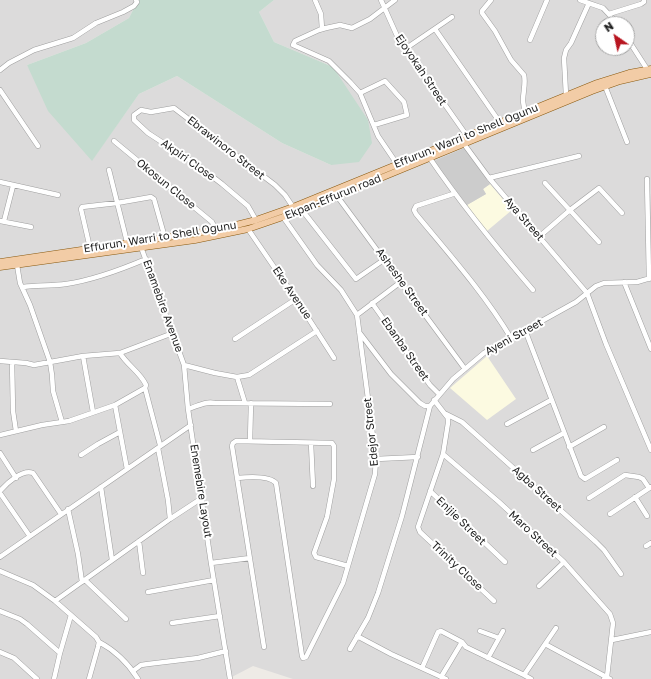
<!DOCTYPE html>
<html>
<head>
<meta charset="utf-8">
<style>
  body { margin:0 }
  #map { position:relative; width:651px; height:679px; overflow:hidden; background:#eeebe6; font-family:"Golos Text",sans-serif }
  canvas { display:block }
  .north { position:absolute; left:595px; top:16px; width:40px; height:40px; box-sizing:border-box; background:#fff; border:1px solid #a5a5a5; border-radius:50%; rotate:326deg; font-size:11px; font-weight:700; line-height:16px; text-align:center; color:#1e1e1e }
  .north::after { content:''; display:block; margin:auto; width:14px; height:18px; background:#b81520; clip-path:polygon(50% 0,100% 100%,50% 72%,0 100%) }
</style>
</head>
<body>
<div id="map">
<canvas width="651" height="679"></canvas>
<div class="north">N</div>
</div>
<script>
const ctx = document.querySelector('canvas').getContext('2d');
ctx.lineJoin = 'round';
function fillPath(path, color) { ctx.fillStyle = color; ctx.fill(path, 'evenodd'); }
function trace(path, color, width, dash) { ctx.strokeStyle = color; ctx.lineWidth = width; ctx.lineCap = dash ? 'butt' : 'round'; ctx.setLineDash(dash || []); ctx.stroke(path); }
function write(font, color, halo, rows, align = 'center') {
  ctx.font = font + ' "Golos Text",sans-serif'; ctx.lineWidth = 4; ctx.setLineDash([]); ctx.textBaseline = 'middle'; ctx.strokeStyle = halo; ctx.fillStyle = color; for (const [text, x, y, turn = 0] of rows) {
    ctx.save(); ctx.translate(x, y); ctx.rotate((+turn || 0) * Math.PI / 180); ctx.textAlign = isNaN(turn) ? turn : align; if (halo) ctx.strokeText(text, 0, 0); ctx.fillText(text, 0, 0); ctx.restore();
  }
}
const residential = new Path2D(`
  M0 0H138L129 18 86 43 27 65 92 160 139 94 177 76 282 143 331 165 333 67 274 42 259 12 274 0H651V679H293L253 666 228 679H0ZM603 24H627V48H603Z`);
const education = new Path2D(`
  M490 184 512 210 487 231 473 215 467 205 486 194 483 189Z
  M487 356 516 399 487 420 450 388Z`);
const religious = new Path2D(`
  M464 148 490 184 483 189 486 194 467 205 434 161Z`);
const wetland = new Path2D(`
  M138 0H274L259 12 274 42 333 67 368 120 372 143 359 162 331 165 282 143 177 76 139 94 92 161 48 111 27 65 86 43 129 18Z`);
const minor = new Path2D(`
  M315 0 321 14 322 29
  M381 0 398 38 467 136
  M395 0 370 19 352 28 340 25 326 28 319 30 295 41 293 45 329 61 350 82 360 93 378 136 397 164
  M491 0 482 11V13L495 31 511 60 524 75C527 87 519 100 526 112
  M580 0 603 8 618 24
  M609 14 641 4 644 2V0
  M435 29 501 124
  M627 38 647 69
  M530 40 547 0
  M405 49 452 17
  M0 70 9 63 34 50 73 38 96 23 123 12 134 6 137 2 136 0
  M605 86 627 142
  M0 90 38 146
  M360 93 385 81 404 102 407 115 374 125
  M566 95 564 58 566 50 571 43 589 3
  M114 141 212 222 216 230
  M464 144 489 178 587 293 606 344 651 450
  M429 157C461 204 496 247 533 290
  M109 170 127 242
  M489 178 579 156
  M647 179 649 279
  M0 182 58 195
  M545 183 599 242
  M453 194 416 206 414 210 416 214C449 254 484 293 511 338
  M337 196 465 369
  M302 210 356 279 385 259
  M256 220 248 206 222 184 200 167 148 133 134 120V115L141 110 151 112 174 108 275 185 285 195 293 207
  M0 221 31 227
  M4 221 13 186
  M248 229 296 299 334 358
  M540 236 570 210 599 188 622 213
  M141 247 184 365 188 409 211 563 230 679
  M90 248 81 209 82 207 117 203 151 197 154 199 165 238
  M17 265 20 283 30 305 50 362 52 375 53 391 62 422
  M624 282 651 349
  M23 287C37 285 52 286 66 284 94 280 120 270 146 259
  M372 303 430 385 439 394
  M357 315 402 281
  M525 330 581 476 585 479 617 460
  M359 332 391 374 420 403 425 406H430
  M235 339 296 299
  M120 353C127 365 140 372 146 385L145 388 160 445
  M83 356 93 412
  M0 361 26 363 34 365 83 356 120 353 173 333
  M12 362 13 411 16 431
  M184 365 215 373 237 377 249 375 317 331
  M237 377 245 403
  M434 400 448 418V423L443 454 418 527 420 532 494 601
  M115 405 127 469
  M188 409C198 406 205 401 215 403L330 404
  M446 414 462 422 596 542 604 550 621 574
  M507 424 551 400
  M0 435 42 425 69 421 115 405 145 388
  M250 441 251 403
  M311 443 313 486
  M569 447 604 427
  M158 448 168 500 170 519
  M533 450 564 433
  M0 453 16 478
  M443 454 499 502 564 562 610 614 613 623 607 677 604 679
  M81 455 98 444 120 432
  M376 459 418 457
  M237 478C247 477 269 475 276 483L302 656 303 658 306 657 343 583 375 474 376 459 357 315 341 290 317 265 283 217
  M101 487 112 560
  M0 491C7 483 22 469 33 473L61 514
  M430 491 505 562
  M0 493 29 535
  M635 497 647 516
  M589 498 625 475 639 477 643 479 649 488
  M68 509 78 554 82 582
  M610 514 651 487
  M139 541 143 573
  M646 546 651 543
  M0 557 191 425
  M211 563 250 558
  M0 571 33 585 55 601 96 637 99 642 98 647 89 679
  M85 580 126 619
  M539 586 564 562
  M148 592 214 580
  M55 601 170 519 202 498
  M0 611 20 619 27 624 60 653
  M172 623 220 616
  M480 631 499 638
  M357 636 391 654 446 679
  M612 640 651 632
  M99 642C116 651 128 663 138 679
  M545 644 610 679
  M264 647 232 446 233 443 236 441 332 443 334 446V479L327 517 314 553 316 557 348 566
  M350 649 368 618 378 593 402 516 430 406 453 379 484 353 576 302 596 286 604 283 637 282 651 278
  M0 652 14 658 37 679
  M488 658 503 631
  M422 668 438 632 441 631 462 642 466 647 524 675 556 628
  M133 671 141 665 148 664 198 658 226 651
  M524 675 531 679
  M441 677 462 642
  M54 679 60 653 71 615`);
const major = new Path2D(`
  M0 262 216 230 256 220 293 207 597 83 629 73 651 69
  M0 267 195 240 248 229 283 217 337 196 592 91 620 81 651 74`);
const streetNames = [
  ["Ejoyokah Street",421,70,56],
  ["Effurun, Warri to Shell Ogunu",466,136,-22],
  ["Ebrawinoro Street",226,148,38],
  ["Akpiri Close",188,160,35],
  ["Okosun Close",166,184,39],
  ["Ekpan-Effurun road",333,197,-22],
  ["Aya Street",524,219,49],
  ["Effurun, Warri to Shell Ogunu",160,237,-9],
  ["Asheshe Street",402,282,54],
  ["Eke Avenue",292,293,56],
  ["Enamebire Avenue",163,306,70],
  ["Ayeni Street",514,337,-29],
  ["Ebanba Street",405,349,55],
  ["Edejor Street",371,432,-96],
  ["Agba Street",537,489,42],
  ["Enemebire Layout",201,491,81],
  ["Enijie Street",461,521,44],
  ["Maro Street",533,534,43],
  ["Trinity Close",457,566,43]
];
fillPath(residential, '#dcdbdb');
fillPath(education, '#fcfae1');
fillPath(religious, '#ccc');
fillPath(wetland, '#c4dbcf');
trace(minor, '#9f9f9f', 5.5);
trace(major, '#89590f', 7);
trace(minor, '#fff', 4.5);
trace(major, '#f2cca6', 6);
write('11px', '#1e1e1e', '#fff', streetNames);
</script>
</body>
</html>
